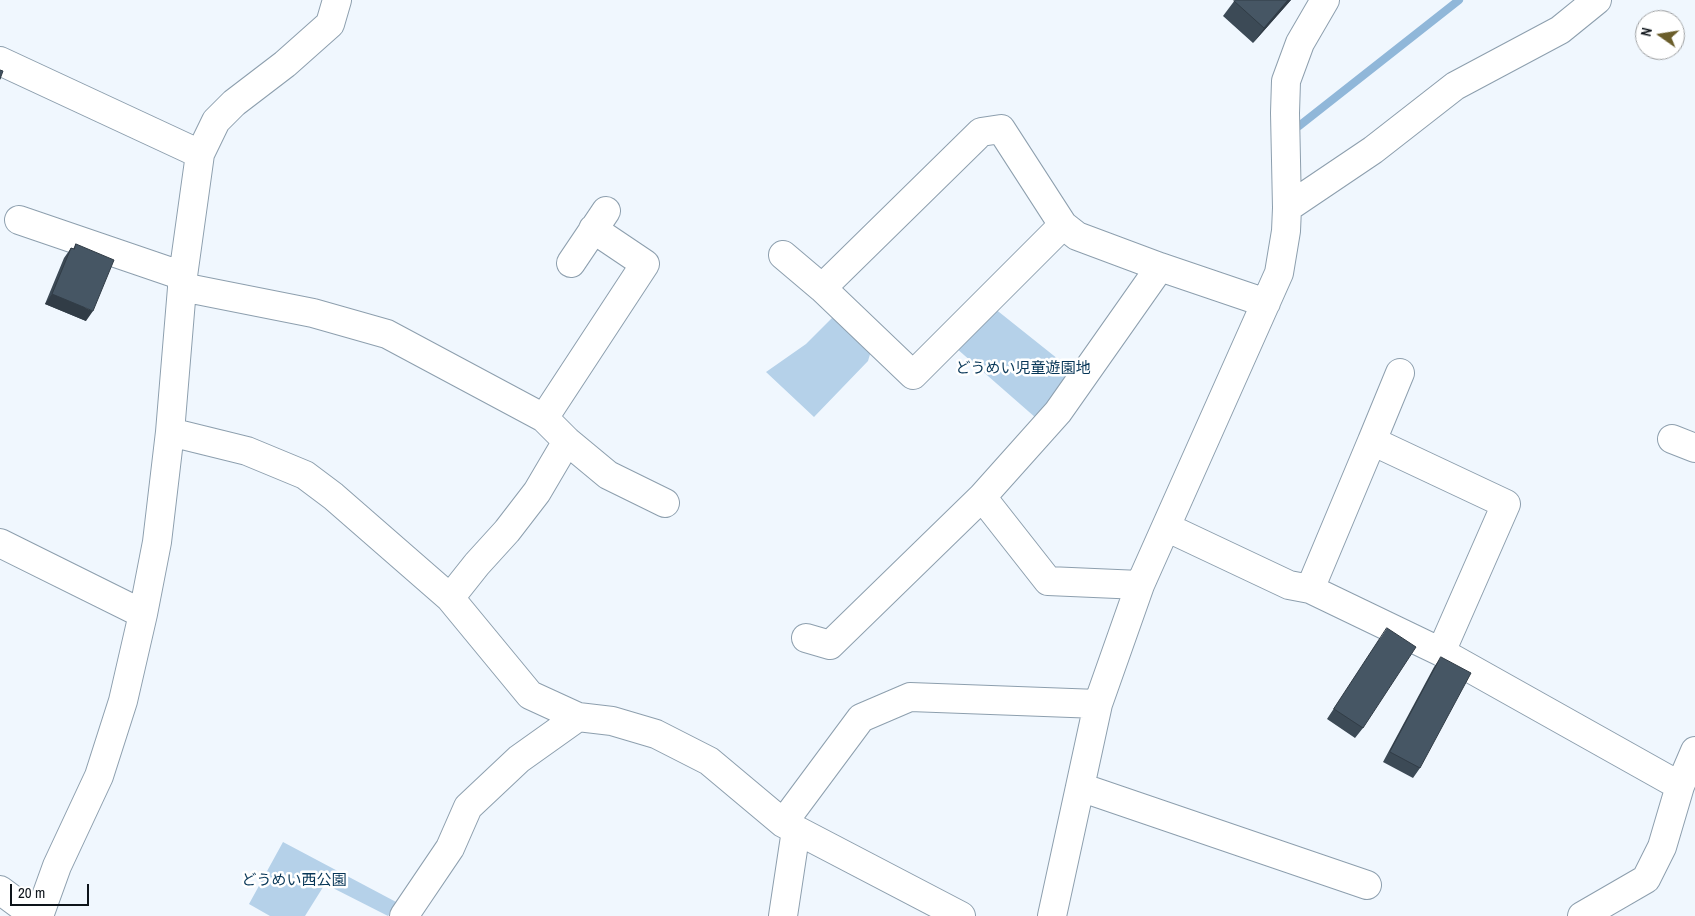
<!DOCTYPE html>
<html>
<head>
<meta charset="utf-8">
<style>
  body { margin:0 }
  #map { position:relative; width:1695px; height:916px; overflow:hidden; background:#f0f7fe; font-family:"Archivo Narrow",sans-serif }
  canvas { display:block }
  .north { position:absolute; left:1635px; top:10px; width:50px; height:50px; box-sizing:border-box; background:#fff; border:1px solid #9fa1a3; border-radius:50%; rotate:283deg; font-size:14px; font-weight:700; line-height:20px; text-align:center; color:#0e141a }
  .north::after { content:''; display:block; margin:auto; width:18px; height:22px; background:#6a5d2a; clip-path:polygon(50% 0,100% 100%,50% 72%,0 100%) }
  .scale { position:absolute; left:10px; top:884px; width:79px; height:22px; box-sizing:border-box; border:2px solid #0e141a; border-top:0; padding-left:6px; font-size:15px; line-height:18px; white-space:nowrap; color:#0e141a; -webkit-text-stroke:4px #fff; paint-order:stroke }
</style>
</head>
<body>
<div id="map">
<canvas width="1695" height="916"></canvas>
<div class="north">N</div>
<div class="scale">20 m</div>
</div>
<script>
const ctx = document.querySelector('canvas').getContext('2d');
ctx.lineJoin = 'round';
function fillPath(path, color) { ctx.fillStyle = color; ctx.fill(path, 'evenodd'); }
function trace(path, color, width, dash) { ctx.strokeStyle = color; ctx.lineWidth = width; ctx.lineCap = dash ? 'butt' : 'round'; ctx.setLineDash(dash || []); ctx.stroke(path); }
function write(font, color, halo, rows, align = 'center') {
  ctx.font = font + ' "Archivo Narrow","Noto Sans JP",sans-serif'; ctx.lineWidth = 5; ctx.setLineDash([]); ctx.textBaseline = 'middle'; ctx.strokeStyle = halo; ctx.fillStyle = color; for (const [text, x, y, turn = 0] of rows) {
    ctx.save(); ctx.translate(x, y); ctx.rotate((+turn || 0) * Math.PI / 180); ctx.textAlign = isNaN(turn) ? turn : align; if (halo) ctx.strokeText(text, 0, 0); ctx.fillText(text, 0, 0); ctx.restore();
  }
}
const green = new Path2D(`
  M994 308 1073 371 1036 418 956 348Z
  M835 315 871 351 868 361 814 417 766 372 806 344Z
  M283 842 398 903 388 916 325 884 305 916H270L249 904Z`);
const stream = new Path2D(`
  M1299 126 1459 0`);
const minor = new Path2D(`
  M0 61 200 154
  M1287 208 1373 150 1455 86 1560 30 1597 0
  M19 220 183 276
  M783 255 822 288 913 375 1063 225 1077 236 1160 267 1266 303
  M571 263 606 211
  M182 287 313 313 387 334 544 418 567 441 608 475 665 503
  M822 288 981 132 1001 129 1063 225
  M544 418 645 264 593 229
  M170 432 247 451 305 475 333 496 450 598 530 695 578 717 612 721 656 734 709 761 783 823 961 916
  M1672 439 1695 448
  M1372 441 1400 373
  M982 497 1048 581 1140 585
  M1166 527 1289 585 1310 589 1441 652 1680 786
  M0 543 143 614
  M1310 589 1372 441 1506 504 1441 652
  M450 598 477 564 507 531 537 492 567 441
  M806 638 830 645 982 497 1058 412 1160 267
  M1080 787 1367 885
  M783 823 861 718 910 697 1098 704
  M0 890 35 916
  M39 916 57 866 99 776 123 701 143 614 157 542 170 432 183 276 200 154 216 121 234 103 285 64 330 24 337 0
  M404 916 450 848 468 807 519 759 578 717
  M783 916 796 830
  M1052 916 1098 704 1140 585 1279 273 1286 231 1287 208 1285 113 1286 81 1300 43 1325 0
  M1582 916 1646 879 1662 847 1680 786 1695 751`);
const wall = new Path2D(`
  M1235 0H1291L1253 43 1223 16Z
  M76 244 86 321 45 304 64 258 71 248 73 249Z
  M1380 638 1363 728 1355 738 1327 719Z
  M1441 657 1420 768 1413 778 1383 762 1434 667Z`);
const shadedWall = new Path2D(`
  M1288 0H1291L1253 43 1264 28Z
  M52 294 93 311 86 321 45 304Z`);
const building = new Path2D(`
  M1235 0H1288L1264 28 1234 1Z
  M0 70 3 71 0 79Z
  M76 244 114 260 93 311 52 294 71 248 74 249Z
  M1387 628 1416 647 1363 728 1334 709Z
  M1441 657 1471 673 1420 768 1390 752Z`);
const parkNames = [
  ["どうめい児童遊園地",1023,369],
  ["どうめい西公園",294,881]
];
fillPath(green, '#b5d1e9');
trace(stream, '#90b7d9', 8);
trace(minor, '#8d9fae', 30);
trace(minor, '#fff', 28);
fillPath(wall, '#3c4a56');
fillPath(shadedWall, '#313c46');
fillPath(building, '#465664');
trace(building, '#313c46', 1);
write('15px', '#073657', '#fff', parkNames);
</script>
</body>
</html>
